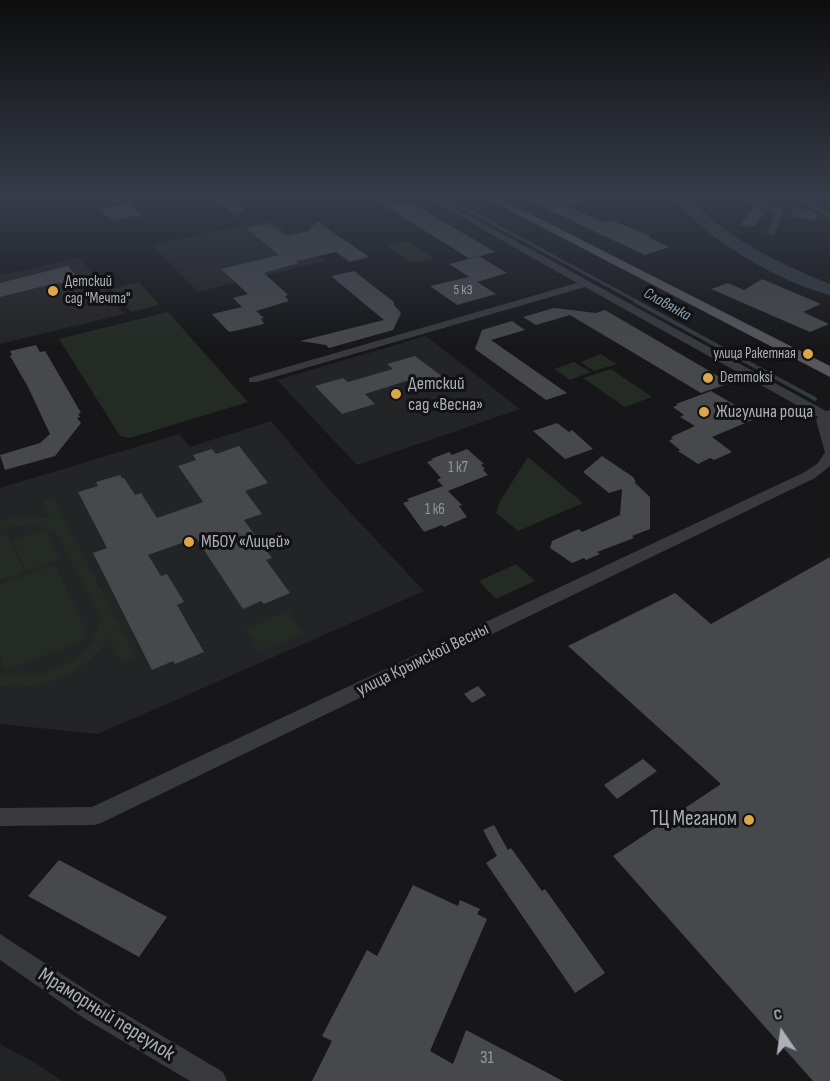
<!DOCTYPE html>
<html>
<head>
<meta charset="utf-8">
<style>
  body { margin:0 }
  #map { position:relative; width:830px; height:1081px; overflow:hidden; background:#171719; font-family:"Sofia Sans Condensed",sans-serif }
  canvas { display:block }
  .north { position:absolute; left:752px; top:1003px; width:60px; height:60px; -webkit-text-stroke:4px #121214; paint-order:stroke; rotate:347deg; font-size:16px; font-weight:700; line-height:24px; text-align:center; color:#abafb7 }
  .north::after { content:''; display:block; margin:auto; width:21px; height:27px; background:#abafb7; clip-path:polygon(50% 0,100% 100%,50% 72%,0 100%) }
</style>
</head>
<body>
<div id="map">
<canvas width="830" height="1081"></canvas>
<div class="north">С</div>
</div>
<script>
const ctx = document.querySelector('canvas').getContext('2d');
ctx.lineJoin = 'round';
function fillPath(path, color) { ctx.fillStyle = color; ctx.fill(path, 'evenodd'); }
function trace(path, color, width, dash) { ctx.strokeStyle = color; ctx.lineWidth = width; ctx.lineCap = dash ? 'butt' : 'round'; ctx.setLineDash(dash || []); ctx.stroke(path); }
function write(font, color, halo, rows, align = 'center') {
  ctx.font = font + ' "Sofia Sans Condensed",sans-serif'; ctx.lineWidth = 6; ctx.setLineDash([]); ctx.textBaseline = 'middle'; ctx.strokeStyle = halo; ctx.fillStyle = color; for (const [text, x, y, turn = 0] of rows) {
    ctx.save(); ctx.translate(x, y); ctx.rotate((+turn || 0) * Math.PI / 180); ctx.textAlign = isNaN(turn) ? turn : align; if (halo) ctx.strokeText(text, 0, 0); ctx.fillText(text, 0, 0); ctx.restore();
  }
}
const built = new Path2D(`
  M270 220 325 261 198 292 152 245Z
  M80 258 124 314 0 344V275Z
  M426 336 520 409 357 465 277 380Z
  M271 421 333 494 424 591 98 734 0 724V488L179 434 190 447Z
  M0 1044 37 1064 62 1081H0Z`);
const green = new Path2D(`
  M407 241 434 258 412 263 387 246Z
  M139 282 159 305 131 312 111 289Z
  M168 312 248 402 130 438 120 436 59 339Z
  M600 354 617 364 594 371 581 362Z
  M574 362 591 372 570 380 554 369Z
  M611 369 652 397 625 407 583 378Z
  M528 457 583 503 518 531 496 513 500 501Z
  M54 498 136 658 122 664 108 637C88 674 40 691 0 686V672C37 685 96 661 100 618L56 532 35 524 0 528V521L3 520 25 516 49 518 42 502Z
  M46 529 61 559 26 571 12 540Z
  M7 534 24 572 0 580V536Z
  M55 564 89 638 5 671 0 657V584Z
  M516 564 535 581 496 599 479 581Z
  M288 611 303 633 260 652 245 629Z`);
const streamFar1 = new Path2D(`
  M444 197 638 302`);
const stream = new Path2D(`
  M635 301 815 399`);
const river = new Path2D(`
  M673 197H688C726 238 778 263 830 284V295C781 283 703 238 673 197Z`);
const building = new Path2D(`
  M211 197H231L246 208 237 217Z
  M521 197H586V201L567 206 604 222 612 220 650 236 648 237 669 247 645 255Z
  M376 200 414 204 495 252 470 259Z
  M130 203 142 215 112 221 100 209Z
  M754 206 766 211 754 227 740 225Z
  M796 206 819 215 815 221 790 216Z
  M317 221 369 257 350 262 336 252 296 261 298 263 264 273 288 295 285 296 289 301 256 311 264 318H261L264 324 230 332 227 330 212 314 242 307 233 298 248 294 221 269 279 255 246 228 267 223 287 236 308 231Z
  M479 256 507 273 477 282 449 264Z
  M68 266 80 281 66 284 56 283 0 297V283Z
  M354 271 394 302V305L401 313 393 330 329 348 326 345 300 341 384 320 331 276Z
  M469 277 496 294 457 305 430 286Z
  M762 279 821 304 803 312 829 324 810 332 711 289 728 283 744 290Z
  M554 308 596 313 605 310 730 383 701 393 570 315 536 325 523 317Z
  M512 321 525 330 491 340 567 393 546 400 475 349 482 330Z
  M36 345 40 352 45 351 65 385 81 413 78 414 80 417 77 418 81 423 55 456 5 470 0 455 40 443 50 434 28 387 10 356 12 355 10 351Z
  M415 356 447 380 416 390 406 381 365 394 375 404 342 414 315 386 343 378 348 382 393 369 387 364Z
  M711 391 757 418 712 437 732 452 714 460 710 458 698 464 678 451 680 450 669 441 673 438 671 437 695 426 680 417 684 415 673 407 678 405 676 404Z
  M557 423 569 432 572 430 593 449 565 459 533 431Z
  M239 446 268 483 245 491 262 514 244 520 272 558 266 560 290 593 264 604 261 601 243 609 196 538 148 555 161 576 167 574 184 602 177 605 204 652 175 664 173 661 152 670 93 553 107 548 78 492 98 486 96 482 120 475 122 478H124L135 495 141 493 157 518 203 502 178 466 196 460 193 455 212 449 216 454Z
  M467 449 484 464 481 465 485 469 483 470 488 475 448 491 437 480 441 478 427 462 433 460 431 459 449 452 452 455Z
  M602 456 633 477 636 482H634L650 497V529L632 536 634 538 597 552 600 554 586 560 584 558 572 563 550 548 552 541 579 529 582 532 620 515 622 489 609 493 583 472Z
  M443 486 462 505 459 506 467 517 444 527 442 525 424 532 403 503 409 501 407 499Z
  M830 557V1081H813L613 856 721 784 568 646 675 593 711 624Z
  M478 686 486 695 472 703 464 694Z
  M643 759 657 771 617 799 604 785Z
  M494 825 508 850 511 848 542 891 545 889 605 973 575 993 486 863 497 856 483 830Z
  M59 860 167 917 139 957 28 896Z
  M413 885 458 906 460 900 480 909 477 914 487 919 430 1051 453 1064 466 1030 563 1081H312L332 1041 322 1036 367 950 377 956Z`);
const minor = new Path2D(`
  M426 197H435L826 411 830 410V466L815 478 101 823 94 825 0 826V808L92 807 805 472 818 463 825 452 816 420 818 417 585 287 257 382H249V378L577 283Z
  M738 197H749L784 210 774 235 767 233 776 213Z
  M786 197H796L830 212V218Z
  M0 934 100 999 223 1072 227 1081H190L82 1017 0 960Z`);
const major = new Path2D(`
  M484 197H497L830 366V377Z`);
const markers = [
  [53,291,6,"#dea64a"],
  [808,354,6,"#dea64a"],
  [708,378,6,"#dea64a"],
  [396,394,6,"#dea64a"],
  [704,412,6,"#dea64a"],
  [189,542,6,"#dea64a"],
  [749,820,6,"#dea64a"]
];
const farNumbernames = [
  ["5 к3",463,290]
];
const farPoinames = [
  ["Детский",65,282],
  ["сад \"Мечта\"",65,299],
  ["улица Ракетная",796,354,"right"],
  ["Demmoksi",720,378]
];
const numberNames = [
  ["1 к7",458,468],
  ["1 к6",435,510]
];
const farWaternames = [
  ["Славянка",667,305,29]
];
const poiNames = [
  ["Детский",408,384],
  ["сад «Весна»",408,405],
  ["Жигулина роща",716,412],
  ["МБОУ «Лицей»",201,542]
];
const streetNames = [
  ["улица Крымской Весны",423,660,-26]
];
const nearNumbernames = [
  ["31",487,1058]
];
const nearPoinames = [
  ["ТЦ Меганом",737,820]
];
const nearStreetnames = [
  ["Мраморный переулок",106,1015,32]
];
fillPath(built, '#232426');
fillPath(green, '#242a24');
trace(streamFar1, '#323a41', 3);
trace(stream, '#323a41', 4);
fillPath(river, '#323a41');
fillPath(building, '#46484b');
fillPath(minor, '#393a3e');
fillPath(major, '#55575c');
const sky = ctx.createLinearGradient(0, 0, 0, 348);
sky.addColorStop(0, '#0d0d0e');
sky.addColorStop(0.57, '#363c49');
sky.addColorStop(1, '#363c4900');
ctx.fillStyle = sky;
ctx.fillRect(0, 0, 830, 348);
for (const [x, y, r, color] of markers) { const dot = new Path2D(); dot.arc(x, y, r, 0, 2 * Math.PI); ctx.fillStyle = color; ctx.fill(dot); trace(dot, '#121214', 2); }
write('14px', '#92959c', null, farNumbernames);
write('15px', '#abafb7', '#121214', farPoinames, 'left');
write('15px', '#92959c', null, numberNames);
write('italic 16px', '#869dae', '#121214', farWaternames);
write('18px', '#abafb7', '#121214', poiNames, 'left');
write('18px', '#abafb7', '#121214', streetNames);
write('18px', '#92959c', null, nearNumbernames);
write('21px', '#abafb7', '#121214', nearPoinames, 'right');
write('21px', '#abafb7', '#121214', nearStreetnames);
</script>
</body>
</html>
